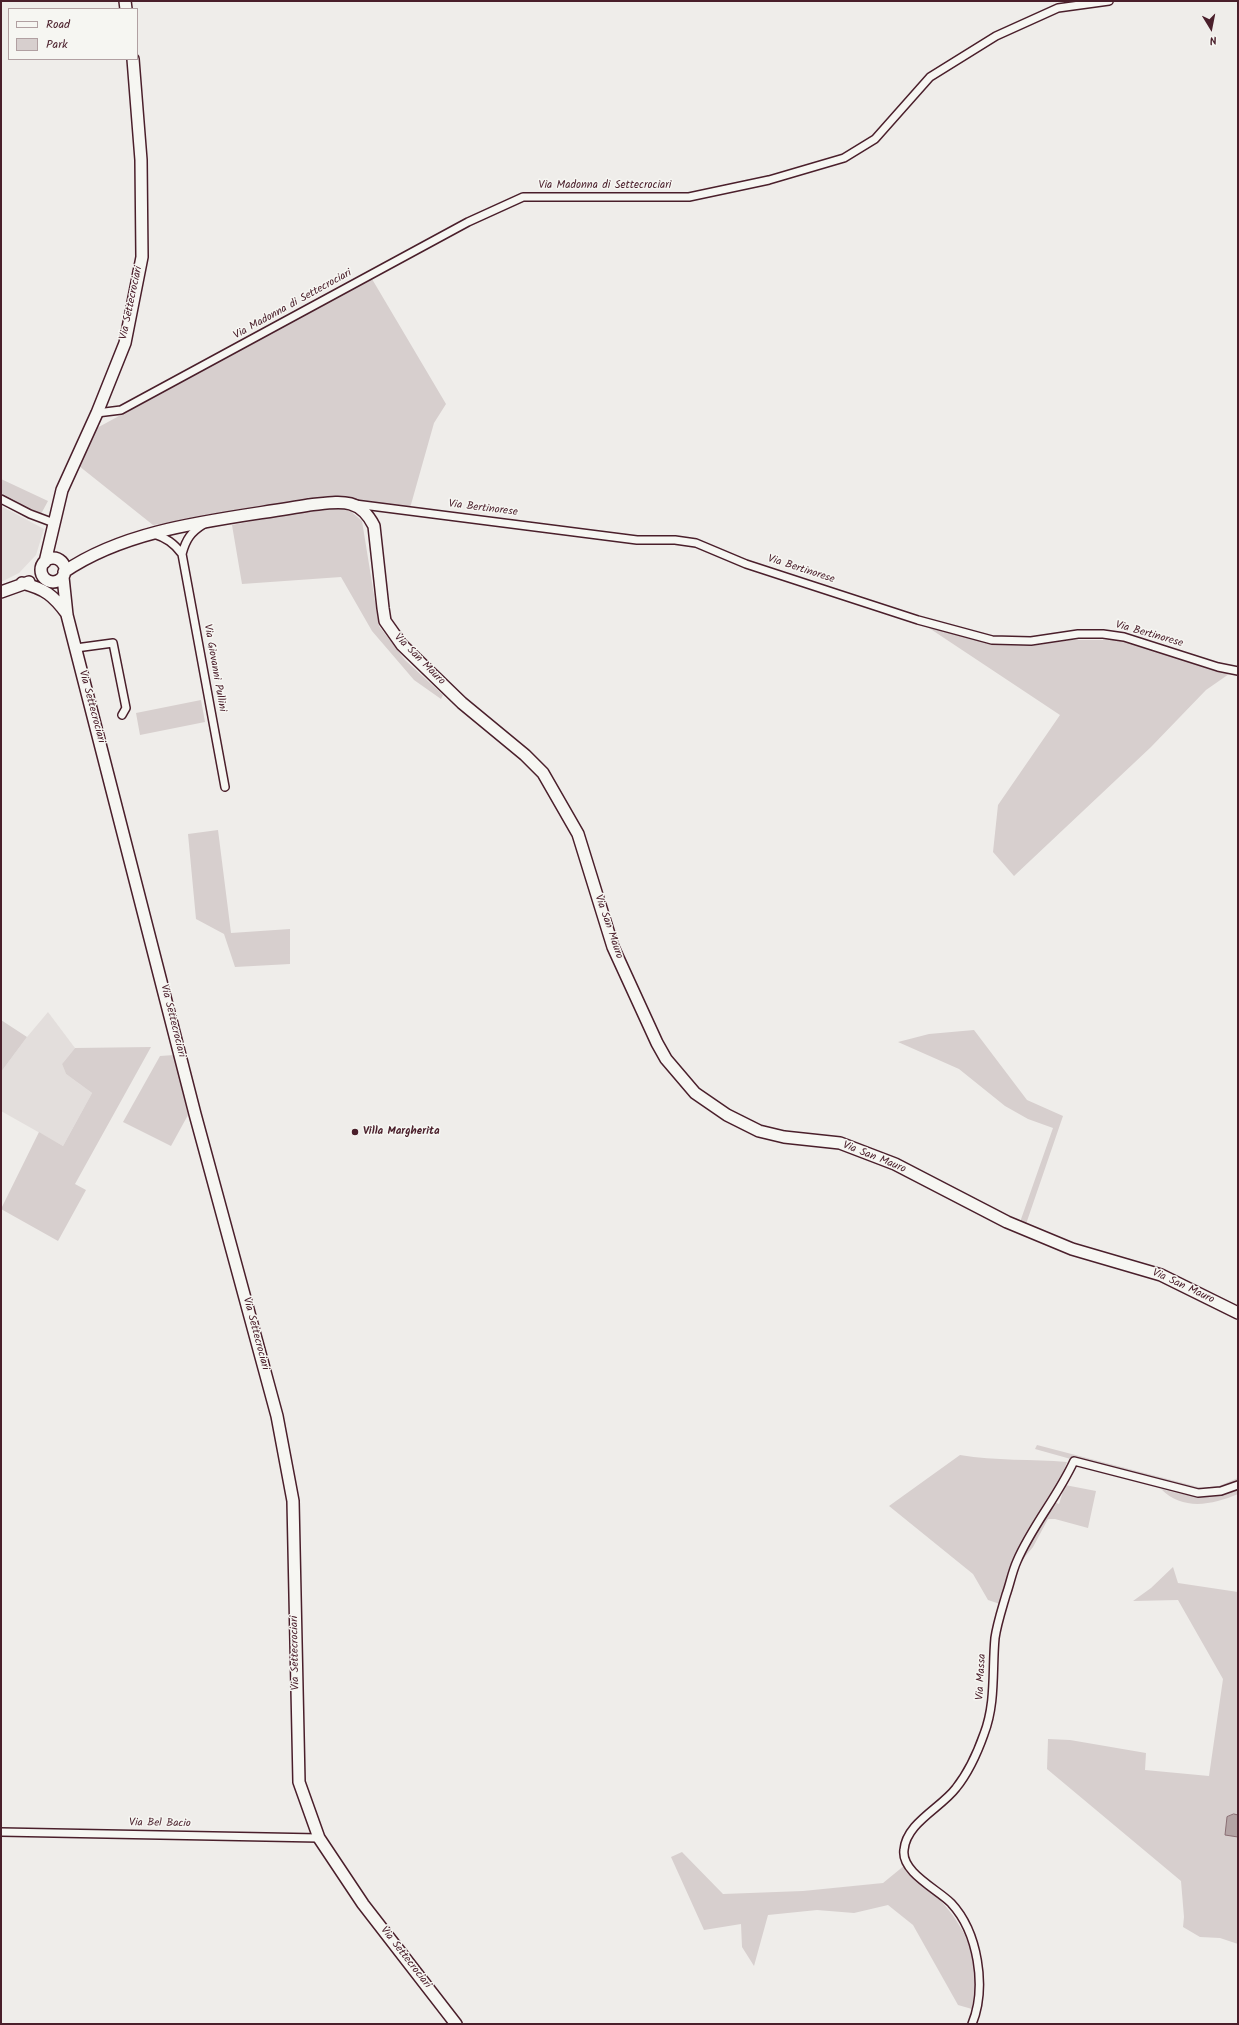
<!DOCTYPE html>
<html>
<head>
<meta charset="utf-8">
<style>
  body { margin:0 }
  #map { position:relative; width:1239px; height:2025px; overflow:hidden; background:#efedea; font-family:Kalam,sans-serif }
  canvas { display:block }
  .frame { position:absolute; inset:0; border:2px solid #4a1f2b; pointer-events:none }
  .legend { position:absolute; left:8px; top:8px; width:130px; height:52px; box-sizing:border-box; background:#f6f6f2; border:1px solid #b1a0a2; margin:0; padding:5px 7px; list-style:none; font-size:12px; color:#4a1f2b }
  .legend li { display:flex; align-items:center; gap:8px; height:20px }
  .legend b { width:20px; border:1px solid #b1a0a2 }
  .north { position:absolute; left:1191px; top:8px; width:40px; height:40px; -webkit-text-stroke:3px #f6f6f2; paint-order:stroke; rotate:170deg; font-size:11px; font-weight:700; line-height:16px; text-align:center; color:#4a1f2b }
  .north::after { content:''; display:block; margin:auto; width:14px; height:18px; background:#4a1f2b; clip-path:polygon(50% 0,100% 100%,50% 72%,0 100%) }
</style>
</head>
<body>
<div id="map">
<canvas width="1239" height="2025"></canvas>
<div class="frame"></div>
<ul class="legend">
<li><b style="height:5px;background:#f6f6f2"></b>Road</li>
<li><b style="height:11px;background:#d7cfce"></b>Park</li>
</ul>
<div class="north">N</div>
</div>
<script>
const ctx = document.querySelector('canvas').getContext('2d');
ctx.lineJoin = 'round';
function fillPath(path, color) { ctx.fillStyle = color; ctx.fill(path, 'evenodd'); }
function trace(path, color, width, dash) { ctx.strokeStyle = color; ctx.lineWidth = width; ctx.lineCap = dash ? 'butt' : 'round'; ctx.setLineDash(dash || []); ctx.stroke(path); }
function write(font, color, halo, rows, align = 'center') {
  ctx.font = font + ' Kalam,sans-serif'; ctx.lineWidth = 3; ctx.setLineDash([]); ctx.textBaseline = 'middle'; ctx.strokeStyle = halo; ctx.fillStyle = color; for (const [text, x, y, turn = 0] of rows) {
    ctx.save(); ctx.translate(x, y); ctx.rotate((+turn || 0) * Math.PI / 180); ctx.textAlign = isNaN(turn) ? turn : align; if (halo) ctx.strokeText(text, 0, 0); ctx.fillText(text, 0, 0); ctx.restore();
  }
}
const built = new Path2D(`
  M1 506 44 529 36 555 19 573 1 582Z
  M48 1012 75 1048 62 1064 66 1074 92 1093 63 1146 1 1111V1072L27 1037Z`);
const green = new Path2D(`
  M372 279 446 404 434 423 410 508 344 498 153 525 79 466 95 429Z
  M1 479 48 501 41 514 1 493Z
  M327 507 347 508 362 521 379 626 405 660 443 695 441 699 414 680 372 631 341 577 242 584 232 525Z
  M926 626 994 645 1031 646 1071 640H1127L1229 674 1206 690 1151 747 1014 876 993 852 998 805 1060 715Z
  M201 700 205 722 140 735 136 713Z
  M218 830 231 933 290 929V964L235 967 224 934 196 919 188 834Z
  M1 1020 27 1037 1 1072Z
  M974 1030 1027 1100 1063 1116 1025 1227 1019 1225 1053 1128 1028 1119 1005 1106 959 1069 898 1042 929 1034Z
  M151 1047 75 1184 86 1190 58 1241 1 1209 39 1132 63 1146 92 1093 66 1074 62 1064 75 1048Z
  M174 1055 188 1115 171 1146 123 1122 160 1056Z
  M1037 1445 1202 1488 1219 1486 1238 1478V1483L1219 1490 1197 1492 1153 1482 1035 1449Z
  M960 1455C996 1461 1032 1459 1067 1462L1056 1491 1011 1568 1000 1604 988 1600 973 1574 889 1506Z
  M1065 1485 1096 1491 1088 1528 1055 1519H1048L1033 1547 1019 1564 1009 1603 1005 1604 1019 1561 1054 1502 1059 1504Z
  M1238 1488V1494C1212 1505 1183 1511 1161 1489 1194 1497 1206 1501 1238 1488Z
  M1173 1567 1178 1583 1238 1592V1944L1220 1938 1200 1937 1183 1927 1184 1917 1181 1881 1047 1769 1048 1739 1070 1740 1146 1753 1145 1770 1209 1776 1223 1679 1178 1600 1133 1601 1151 1588Z
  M682 1852 723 1894 803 1891 883 1883 905 1865C914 1878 926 1886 937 1897 959 1919 977 1950 976 1982 975 1991 973 2000 972 2009L958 2005 913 1925 888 1905 854 1913 817 1910 768 1915 754 1966 742 1947 741 1924 704 1930 671 1857Z`);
const water = new Path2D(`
  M1234 1814 1238 1815V1837L1225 1835 1227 1817Z`);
const minor = new Path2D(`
  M97 413 121 410 468 222 523 197H689L769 180 844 158 875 139 930 77 996 36 1058 8 1109 1
  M1 499 30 514 54 523
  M355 504 637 540H675L696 543 746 564 918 620 992 640 1031 641 1078 634H1103L1124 637 1218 667 1238 671
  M204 524C191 532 186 539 182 554L225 787
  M154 534C166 538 174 543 182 554
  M76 648 113 643 126 708 122 715
  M1 1832 319 1838
  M972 2024C987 1987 978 1932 951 1903 937 1889 901 1872 904 1850 906 1823 941 1808 956 1788 968 1773 978 1751 984 1734 996 1703 992 1670 995 1638 997 1624 1002 1609 1006 1595 1010 1584 1012 1572 1017 1561 1032 1526 1058 1496 1074 1461L1198 1493 1221 1491 1238 1485`);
const secondary = new Path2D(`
  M125 1 126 9
  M41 570a12 12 0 1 1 24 0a12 12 0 1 1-24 0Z
  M45 562 62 490 97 413 125 343 142 257 141 160 133 59
  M64 572C132 525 230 519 309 505 339 502 359 496 374 526L383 608 385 621 402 645 462 703 525 755 543 773 578 834 613 947 657 1043 666 1059 695 1093 727 1115 759 1131 784 1137 840 1143 895 1164 1007 1222 1072 1249 1161 1275 1238 1313
  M63 577 67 615 195 1114 277 1416 293 1501 299 1782 319 1838 363 1904 456 2024
  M22 583C45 589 53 595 67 614
  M1 592 29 582`);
const markers = [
  [355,1132,4,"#4a1f2b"]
];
const streetNames = [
  ["Via Madonna di Settecrociari",605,186],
  ["Via Settecrociari",132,303,-78],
  ["Via Madonna di Settecrociari",293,305,-29],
  ["Via Bertinorese",483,509,7],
  ["Via Bertinorese",801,570,18],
  ["Via Bertinorese",1149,635,16],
  ["Via San Mauro",419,660,45],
  ["Via Giovanni Pullini",214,668,80],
  ["Via Settecrociari",91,707,75],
  ["Via San Mauro",608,927,71],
  ["Via Settecrociari",172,1021,76],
  ["Via San Mauro",874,1158,22],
  ["Via San Mauro",1183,1287,25],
  ["Via Settecrociari",255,1334,75],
  ["Via Settecrociari",296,1653,-91],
  ["Via Massa",982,1677,-87],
  ["Via Bel Bacio",160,1824,1],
  ["Via Settecrociari",405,1958,52]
];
const poiNames = [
  ["Villa Margherita",363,1132]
];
fillPath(built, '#e3dedc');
fillPath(green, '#d7cfce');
fillPath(water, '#b4a4a5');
trace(water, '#8a6f74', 1);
trace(minor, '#4a1f2b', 10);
trace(secondary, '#4a1f2b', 14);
trace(minor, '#f6f6f2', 7);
trace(secondary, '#f6f6f2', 11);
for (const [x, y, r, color] of markers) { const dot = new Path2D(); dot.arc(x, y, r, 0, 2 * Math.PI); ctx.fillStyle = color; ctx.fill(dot); trace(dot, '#f6f6f2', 1.5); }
write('11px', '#4a1f2b', '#f6f6f2', streetNames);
write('bold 11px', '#4a1f2b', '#f6f6f2', poiNames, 'left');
</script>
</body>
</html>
